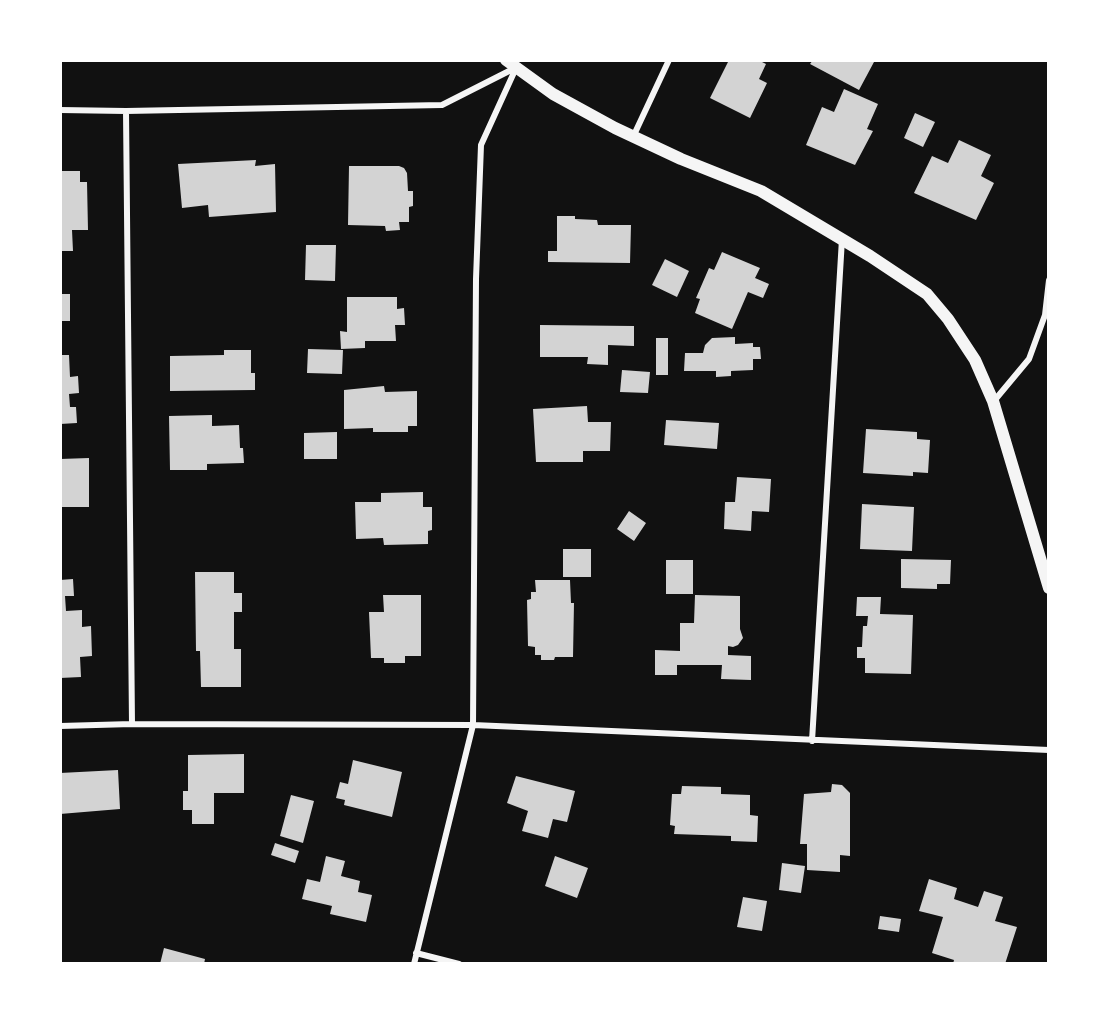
<!DOCTYPE html>
<html>
<head>
<meta charset="utf-8">
<style>
  body { margin:0 }
  #map { position:relative; width:1109px; height:1024px; overflow:hidden; background:#111; font-family:"Fira Sans",sans-serif }
  canvas { display:block }
  .frame { position:absolute; inset:0; border:62px solid #fff; pointer-events:none }
</style>
</head>
<body>
<div id="map">
<canvas width="1109" height="1024"></canvas>
<div class="frame"></div>
</div>
<script>
const ctx = document.querySelector('canvas').getContext('2d');
ctx.lineJoin = 'round';
function fillPath(path, color) { ctx.fillStyle = color; ctx.fill(path, 'evenodd'); }
function trace(path, color, width, dash) { ctx.strokeStyle = color; ctx.lineWidth = width; ctx.lineCap = dash ? 'butt' : 'round'; ctx.setLineDash(dash || []); ctx.stroke(path); }
const building = new Path2D(`
  M729 60H758L766 64 759 79 767 83 750 118 710 98Z
  M813 60H870L874 62 859 90 810 64Z
  M844 89 878 104 867 129 873 131 855 165 806 145 822 107 834 112Z
  M915 113 935 122 923 147 904 138Z
  M959 140 991 155 981 176 994 183 976 220 914 193 932 156 948 163Z
  M256 160 255 166 275 164 276 212 209 217 208 205 182 208 178 164Z
  M349 166H399L404 168 407 173 408 191H413V206L409 207V222H399L400 230 386 231 385 226 348 225Z
  M60 171H80V182H87L88 230H72L73 251H60Z
  M557 216H575V219L597 220 598 225H631L630 263 548 262V251H557Z
  M306 245H336L335 281 305 280Z
  M722 252 760 268 755 278 769 284 763 298 748 292 732 329 695 313 700 299 696 298 709 268 714 270Z
  M665 259 689 271 677 297 652 285Z
  M60 294H70V321H60Z
  M347 297H397V309L404 308 405 325H395L396 341H365V348L341 349 340 331 347 332Z
  M540 325 634 326V346L608 345V365L587 364 588 357H540Z
  M735 337V344L753 343V347H760L761 359H753V370L731 371V376L716 377V371H684L685 353H703L705 345 712 338Z
  M656 338H668V375H656Z
  M308 349 343 350 342 374 307 373Z
  M224 350H251V373H255V390L170 391V356L224 355Z
  M60 355H69L70 377 78 376 79 393 69 394 70 407H76L77 423 60 424Z
  M622 370 650 372 648 393 620 392Z
  M384 386 385 392 417 391V426H408V432H373V428L344 429V390Z
  M587 406 588 422H611L610 451H583V462H536L533 409Z
  M212 415V426L239 425 240 448H243L244 463 207 464V470H170L169 416Z
  M666 420 719 423 717 449 664 445Z
  M866 429 917 432V439L930 440 928 473 913 472V476L863 473Z
  M337 432V459H304V433Z
  M89 458V507H60V459Z
  M737 477 771 479 769 512 752 511 751 531 724 529 725 502H735Z
  M423 492V507H432V530L428 531V544L384 545 383 538 356 539 355 502H381V493Z
  M862 504 914 507 912 551 860 549Z
  M629 511 646 523 634 541 617 529Z
  M563 549H591V577H563Z
  M901 559 951 560 950 584H937V589L901 588Z
  M666 560H693V594H666Z
  M195 572H234V593H242V612H234V649H241V687H201L200 651H196Z
  M73 579 74 596H65L66 611 82 610V627L91 626 92 656 80 657 81 677 60 678V580Z
  M535 580H570L571 603H574L573 657H555L554 660H541V655H535V647L528 646 527 600 531 599V592H536Z
  M383 595H421V656H405V663H384V658H371L369 612H384Z
  M695 595 740 596V629L743 638 738 645 733 647 728 646V655L751 656V680L721 679 722 665H677V675H655V650L680 651V623H694Z
  M857 597H881L880 614 913 615 911 674 865 673V658H857V647H862L863 626H867L868 616H856Z
  M244 754V793H214V824H192V810H183V791H188V755Z
  M353 760 402 772 392 817 344 805 345 800 336 798 340 782 348 784Z
  M118 770 120 809 60 814V773Z
  M516 776 575 791 567 822 553 819 548 838 522 831 528 811 507 803Z
  M832 784 842 785 850 793V856L840 855V872L807 870V844H800L804 794 831 792Z
  M682 786 721 787V794L750 795V815L758 816 757 842 731 841V836L674 834 675 826 670 825 672 794H681Z
  M291 795 314 801 303 843 280 836Z
  M275 843 299 851 295 863 271 855Z
  M326 856 345 861 341 876 360 881 358 892 372 895 366 922 330 914 332 906 302 899 307 879 320 882Z
  M555 856 588 868 577 898 545 886Z
  M782 863 805 866 801 893 779 890Z
  M929 879 957 888 954 899 978 907 984 891 1003 897 995 921 1017 927 1005 964H953L954 960 932 953 943 917 919 911Z
  M743 897 767 901 762 931 737 927Z
  M880 916 901 919 899 932 878 929Z
  M164 948 205 959 204 964H160Z`);
const minor = new Path2D(`
  M60 110 126 111 442 105 515 68
  M126 111 132 724
  M633 137 669 60
  M994 401 1029 359 1045 315 1049 280
  M60 726 132 724 473 725 1049 750
  M812 741 842 239
  M416 953 459 964
  M414 964 473 725 476 279 481 145 516 68`);
const secondary = new Path2D(`
  M506 60 553 94 615 128 681 159 761 191 870 256 927 294 948 319 975 360 993 401 1049 588`);
fillPath(building, '#d3d3d3');
trace(minor, '#f5f5f5', 6);
trace(secondary, '#f5f5f5', 12);
</script>
</body>
</html>
